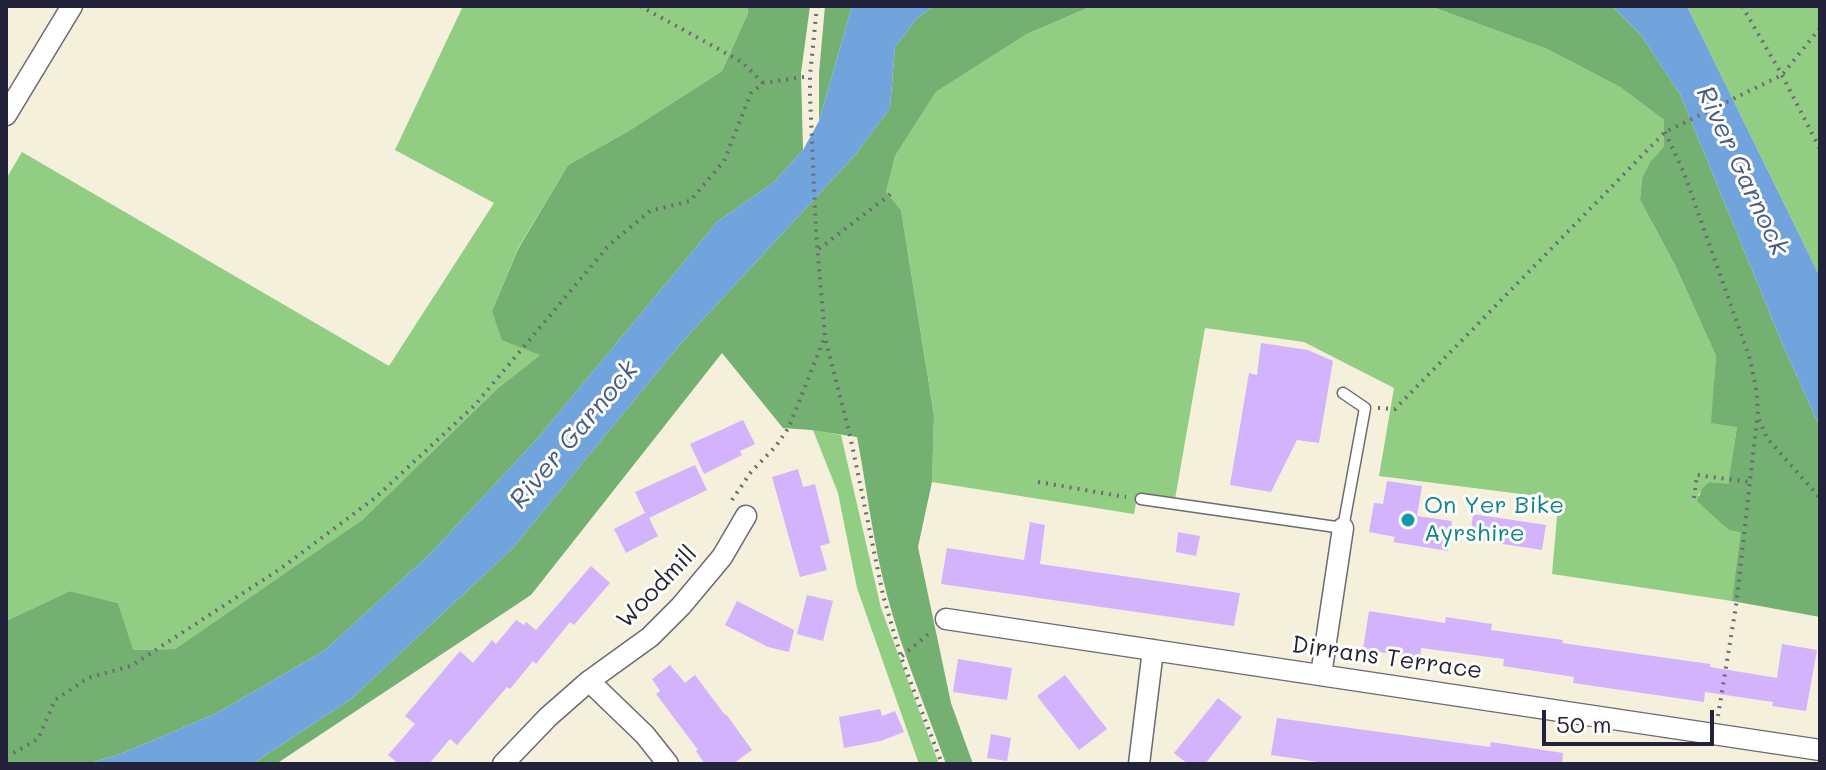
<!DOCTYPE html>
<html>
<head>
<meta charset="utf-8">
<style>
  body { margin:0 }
  #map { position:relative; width:1826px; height:770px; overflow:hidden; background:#f4f0dc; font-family:Mali,sans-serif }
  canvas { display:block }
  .frame { position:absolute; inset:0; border:8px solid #22223b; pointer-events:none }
  .scale { position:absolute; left:1542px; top:710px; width:172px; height:36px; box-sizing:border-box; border:4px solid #22223b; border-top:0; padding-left:10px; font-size:24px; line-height:28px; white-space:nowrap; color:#22223b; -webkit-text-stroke:6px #fdfcf7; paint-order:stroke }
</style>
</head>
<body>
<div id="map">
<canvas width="1826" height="770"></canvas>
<div class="frame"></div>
<div class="scale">50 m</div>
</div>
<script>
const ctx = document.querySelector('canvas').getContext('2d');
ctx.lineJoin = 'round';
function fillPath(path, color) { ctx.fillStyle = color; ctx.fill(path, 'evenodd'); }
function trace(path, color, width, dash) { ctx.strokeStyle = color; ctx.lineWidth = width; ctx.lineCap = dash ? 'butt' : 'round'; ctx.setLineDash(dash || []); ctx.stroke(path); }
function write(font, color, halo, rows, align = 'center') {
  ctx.font = font + ' Mali,sans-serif'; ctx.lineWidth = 6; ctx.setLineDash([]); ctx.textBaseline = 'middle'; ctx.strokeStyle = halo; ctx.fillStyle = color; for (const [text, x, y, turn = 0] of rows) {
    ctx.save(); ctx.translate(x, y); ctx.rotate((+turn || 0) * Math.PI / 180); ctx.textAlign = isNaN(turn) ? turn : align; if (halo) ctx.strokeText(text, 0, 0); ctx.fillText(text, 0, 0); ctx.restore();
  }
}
const green = new Path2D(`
  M463 6H747L748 13 722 71 627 132 568 165 518 248 492 311 540 355 498 388 362 520 175 649 132 650 118 603 70 591 6 621V179L22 152 389 366 494 203 395 150Z
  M1092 6H1425L1438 9 1547 49 1620 87 1664 120V146L1650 162 1642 178 1640 200 1675 265 1716 356 1714 387 1737 427 1728 485 1709 482 1698 495 1741 532 1747 533 1732 601 1552 574 1557 517 1545 497 1379 476 1394 388 1304 342 1205 328 1175 499 1138 493 1134 514 932 482 934 414 901 210 886 192 895 156 936 92 1027 34Z
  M1687 6H1820V277Z
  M813 430 841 435 881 608 939 764H919L857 588 838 493Z`);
const forest = new Path2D(`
  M747 6H810L801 73 803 150 774 182 717 222 536 440 429 555 324 651 215 714 121 754 87 764H6V621L70 591 118 603 133 650 175 649 362 520 498 388 540 355 502 340 492 311 518 249 568 165 627 132 722 71 748 13Z
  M825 6H852L819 121V73Z
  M934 6H1092L1027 34 936 92 895 156 886 192 901 210 934 415 932 482 918 547 951 703 973 764H946C926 708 902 652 887 595 873 543 867 489 857 437L811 430 783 428 722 353 531 595 276 764H252L351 699 512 549 682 342 856 154 890 108 895 47 917 18Z
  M1425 6H1612L1641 35 1680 94 1782 343 1820 427V617L1732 601 1741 532 1729 530 1697 501 1702 489 1709 482 1728 484 1737 427 1711 423 1716 356 1675 265 1640 200 1642 178 1650 162 1664 146V120L1620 87 1547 49 1438 9Z`);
const water = new Path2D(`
  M852 6H934L917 18 895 47 890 108 856 154 682 342 512 549 351 699 252 764H87L121 754 215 714 324 651 429 555 536 440 717 222 774 182 803 150 819 121Z
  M1612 6H1687L1820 277V427L1782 343 1680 94 1641 35Z`);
const building = new Path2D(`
  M1261 343 1308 350 1333 361 1319 443 1297 440 1271 492 1230 485 1249 373 1257 375Z
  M743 420 755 444 740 451 742 455 704 474 690 444Z
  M695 465 707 490 649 518 658 536 626 553 614 529 645 513 635 492Z
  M798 469 803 487 815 484 830 543 820 546 827 570 800 577 772 477Z
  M1387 481 1422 486 1417 516 1452 521 1448 551 1393 542 1395 537 1369 532 1374 503 1383 504Z
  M1473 514 1546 525 1542 550 1470 539Z
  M1030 522 1045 525 1040 564 1240 593 1234 626 941 584 947 548 1024 560Z
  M1178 532 1200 536 1196 556 1176 552Z
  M591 566 610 583 574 625 570 622 536 664 533 661 510 689 507 687 457 745 450 739 429 764H399L388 755 415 724 405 716 460 651 473 663 492 640 496 644 516 620 524 625 526 622 536 630Z
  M807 595 833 601 823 641 797 634Z
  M737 601 794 630 789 652 768 647 725 625Z
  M1369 611 1445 623 1446 617 1492 624 1491 630 1563 640 1562 643 1681 660 1710 664V667L1777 678 1782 644 1817 650 1806 711 1772 706 1773 702 1705 692 1704 702 1573 683 1574 677 1503 666 1504 659 1421 648 1420 659 1363 649Z
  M958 659 1012 668 1007 700 953 692Z
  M670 665 685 683 695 675 725 715 726 714 752 750 733 764H705L696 751 698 750 656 694 660 691 652 679Z
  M1065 675 1107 729 1079 750 1037 696Z
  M1218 698 1242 717 1205 764H1188L1174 753Z
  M880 709 882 716 895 711 904 732 881 741 844 748 839 717Z
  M1277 718 1490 747 1491 742 1563 753 1562 764H1332L1271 755Z
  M991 734 1011 738 1007 761 987 758Z`);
const path = new Path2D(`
  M640 6 742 62 763 83
  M817 6 810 76V96L816 232 825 337 851 440 883 595 901 657 942 764
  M1742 6 1782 75 1820 149
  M1665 132 1684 173 1750 359 1757 393 1758 417 1767 438 1820 498
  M819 249 892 193
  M1378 408 1395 409 1665 132 1782 75 1820 28
  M1038 482 1126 497
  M1694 498 1697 475 1750 482
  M732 500 751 472 776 446 789 427 824 339
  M902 656 932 631
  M1718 716 1736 606 1757 419
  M6 755H10L38 739 55 700 88 678 131 666 280 569 375 498 475 405 609 245 650 211 690 201 724 161 751 93 763 83 810 76`);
const service = new Path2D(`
  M1141 499 1343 528 1365 408 1343 393`);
const minor = new Path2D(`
  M6 115 72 6
  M946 619 1820 750
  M1321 675 1343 528
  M589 681 645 735 668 764
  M503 764 548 717 589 681 650 637 681 606 722 557 746 516
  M1139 764 1153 650`);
const markers = [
  [1408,520,8,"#0f9aa8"]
];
const cultureNames = [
  ["On Yer Bike",1424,506],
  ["Ayrshire",1424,534]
];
const streetNames = [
  ["Woodmill",657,587,-46],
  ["Dirrans Terrace",1387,658,8]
];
const waterNames = [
  ["River Garnock",1742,171,65],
  ["River Garnock",574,435,-50]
];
fillPath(green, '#91cd83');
fillPath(forest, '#74b071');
fillPath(water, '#71a3dc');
fillPath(building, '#d3b3fc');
trace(service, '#6c6a73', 13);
trace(minor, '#6c6a73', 23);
trace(path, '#6c6a73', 4, [2, 6]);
trace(service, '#fff', 10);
trace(minor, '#fff', 20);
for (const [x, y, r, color] of markers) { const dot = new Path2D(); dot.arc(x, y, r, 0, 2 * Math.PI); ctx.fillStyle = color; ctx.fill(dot); trace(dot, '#fdfcf7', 3); }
write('24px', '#0d838f', '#fdfcf7', cultureNames, 'left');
write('24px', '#22223b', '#fdfcf7', streetNames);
write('italic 26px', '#465c83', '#fdfcf7', waterNames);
</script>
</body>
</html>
